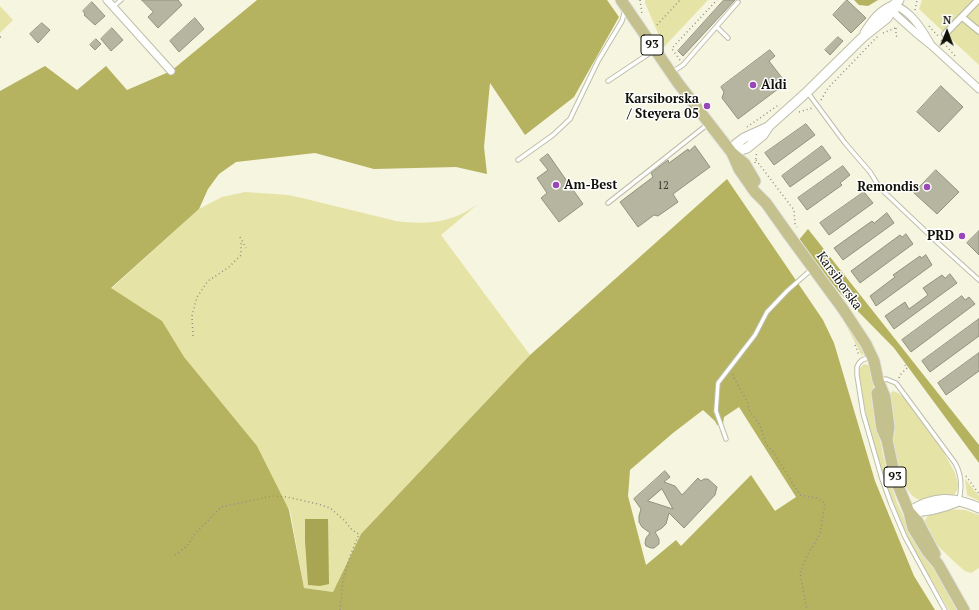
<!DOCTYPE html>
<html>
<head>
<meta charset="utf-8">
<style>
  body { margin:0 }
  #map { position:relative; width:979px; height:610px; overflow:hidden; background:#f6f5e0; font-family:"PT Serif",serif }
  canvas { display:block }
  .north { position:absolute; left:927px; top:12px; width:40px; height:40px; -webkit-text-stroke:3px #fff; paint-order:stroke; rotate:1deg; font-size:11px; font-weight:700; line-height:16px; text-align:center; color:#11110a }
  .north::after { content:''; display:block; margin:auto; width:14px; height:18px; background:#11110a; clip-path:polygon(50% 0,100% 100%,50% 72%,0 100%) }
</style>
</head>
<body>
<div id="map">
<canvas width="979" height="610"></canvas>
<div class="north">N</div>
</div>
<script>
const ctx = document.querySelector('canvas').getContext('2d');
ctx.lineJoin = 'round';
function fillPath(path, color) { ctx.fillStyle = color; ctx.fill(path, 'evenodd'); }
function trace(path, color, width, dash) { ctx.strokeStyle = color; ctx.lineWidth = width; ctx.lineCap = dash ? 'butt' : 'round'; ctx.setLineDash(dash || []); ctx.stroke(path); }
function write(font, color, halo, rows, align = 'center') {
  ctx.font = font + ' "PT Serif",serif'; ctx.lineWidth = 3; ctx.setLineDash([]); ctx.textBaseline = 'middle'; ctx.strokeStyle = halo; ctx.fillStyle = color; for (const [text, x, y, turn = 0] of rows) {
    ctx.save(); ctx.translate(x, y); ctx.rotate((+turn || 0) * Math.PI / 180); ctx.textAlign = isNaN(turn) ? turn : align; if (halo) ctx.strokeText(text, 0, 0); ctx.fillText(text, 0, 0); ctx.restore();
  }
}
const green = new Path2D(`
  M645 0H708L664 47 645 3Z
  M922 0H979V65L919 9Z
  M0 6 13 20 0 33Z
  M245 192 288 195 302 198 396 221C428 225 452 223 478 204L441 235 530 355 361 534 333 592 304 588 290 510 111 289 199 209 222 197Z
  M840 314 864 351 862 356Z
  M864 364 868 365 871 367 873 378 875 409 883 456 897 503 910 530 951 597 950 598 957 610H949C932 580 913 550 899 519 879 472 864 420 859 369Z
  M893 391 898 393 905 399 943 451 955 473 958 484 957 490 954 495 920 500C896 494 890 421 887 399L889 394Z
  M965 479 979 496V501L967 495Z
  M946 509 965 510 979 515V568L971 573 965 571C955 562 925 537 924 524 924 521 926 518 928 516 933 512 940 511 946 509Z`);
const forest = new Path2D(`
  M257 0H607L619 17 574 97 525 135 490 83 484 147 487 174 456 167 374 169 315 153 236 162 219 174 208 189 199 209 111 288 162 321 184 357 257 446 289 510 304 588 333 592 361 534 530 355 727 179 823 320 834 343 875 481 914 576 935 610H0V91L45 66 77 90 106 66 127 90 171 71ZM739 407 796 497 775 511 751 475 681 546 676 540 646 565 628 496 630 470 673 433 703 410 715 421 717 425 723 424 724 417Z
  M854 0H878L868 6 859 5Z
  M808 229 979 445V463L894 348 840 293 798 241Z`);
const water = new Path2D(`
  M305 519H328L329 584 320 586 308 585 305 541Z`);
const building = new Path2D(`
  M142 0H178L182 5 158 28 148 17 153 12Z
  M724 0H735L683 56 678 51Z
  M847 0 866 18 851 33 833 15Z
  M92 2 105 16 95 25 84 15 85 14 83 11Z
  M195 18 204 29 179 52 170 41Z
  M42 23 50 30 38 43 30 34Z
  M112 28 123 40 111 51 101 39Z
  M838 37 843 41 830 55 825 50Z
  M96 39 101 44 95 50 90 45Z
  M770 50 775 56 769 61 786 83 738 119 722 98 724 92 721 87Z
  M941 86 963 107 939 132 917 112Z
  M806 124 815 135 774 165 765 153Z
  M695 146 710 167 673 194 678 202 658 216 654 215 638 227 620 202 653 177 651 173 668 160 669 163 688 149 689 151Z
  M822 146 831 158 790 187 782 176Z
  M548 154 583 204 559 222 541 198 547 193 537 178 548 170 540 160Z
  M843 166 850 175 840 183 842 185 807 210 798 198Z
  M936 170 959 192 937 214 914 193Z
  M864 192 873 203 829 235 820 223Z
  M887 213 894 223 843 260 834 248 872 221 874 223Z
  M979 231V255L967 243Z
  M906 234 913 244 860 283 851 271 900 235 902 237Z
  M926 255 932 265 876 306 870 296 895 277 893 275 920 256 921 258Z
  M950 274 957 283 894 329 885 316 905 302 909 309 928 295 923 288 942 275 945 278Z
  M962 296 965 300 969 297 975 304 911 352 902 340Z
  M979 319V336L930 372 922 361Z
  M979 353V371L946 395 938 383Z
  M665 471 670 477 664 482 675 486 682 495 698 478 701 481 704 479H708L717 487 715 495 684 528 669 513 666 524 662 528 655 532 659 539V544L654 548H651L646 546 645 543 646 538 650 533 642 527 639 522V516L641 509 634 499ZM662 489 673 509 648 501Z`);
const path = new Path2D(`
  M640 0 642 14
  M915 10 917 0
  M657 25 680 0
  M929 26 939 37
  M896 28V36L898 37
  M883 33 898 27
  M0 37 4 38
  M941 40 957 58
  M680 60 672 49 673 47 717 0
  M821 100 828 88 878 36
  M799 112 812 108
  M747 127 780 104
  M756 160 794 210 795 224 797 227
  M755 163 757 151
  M240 237 246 248
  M193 336 192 316 197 297 208 281 229 267 241 255V241
  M855 345 859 355
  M733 374 734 378 748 403 749 410 760 425 766 444 772 450 800 495 816 498 825 503 820 534 807 556 800 573 807 610
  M899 378 900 375 907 368 905 365
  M966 476 979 494
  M175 555 187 546 194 535 221 507 272 496 287 497 318 504 330 508 344 520 352 530 359 534 350 556 343 581 340 610`);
const service = new Path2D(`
  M113 7 121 0
  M717 27 728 38
  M672 72 683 65 738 2
  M608 81 653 51
  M808 93 845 143 870 172 880 188 938 243 979 280
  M518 160 553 135 570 119 598 61 622 21 625 10
  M608 203 708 124
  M870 357 862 360 859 363 857 367V375L863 413 882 479 891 504 905 537 945 610
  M880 380 886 379 896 383 955 463C962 475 962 487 959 500
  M726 439 716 411 718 383 755 335 767 312 787 291 812 269`);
const pedestrian = new Path2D(`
  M962 17 979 31
  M945 34 978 0`);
const minor = new Path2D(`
  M107 0 171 71
  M931 45C922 29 911 11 894 5L895 14 916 33 931 45 979 89`);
const tertiary = new Path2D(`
  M865 33C874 19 879 12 894 5
  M732 153 747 148 763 135 769 126 807 92 863 37 887 18 894 5 899 0
  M732 153 736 144 744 138 768 127
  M909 512C933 496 953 496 979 508
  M909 512C926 512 943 508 959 501`);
const primary = new Path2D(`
  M621 0 678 83 732 153 745 164 755 181
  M732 153 739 169 755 192 766 203 788 234 843 309 866 344 874 361 878 380 885 397 889 427 887 440
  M877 393 882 429 887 440 895 478 909 512 913 528 927 551 938 564 964 610
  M909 512 918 522 935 554`);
const markers = [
  [753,85,4,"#9947b6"],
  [707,106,4,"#9947b6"],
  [556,185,4,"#9947b6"],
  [927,187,4,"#9947b6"],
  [962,236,4,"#9947b6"]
];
const numberNames = [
  ["12",663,186]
];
const shields = [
  [652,45,22],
  [895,477,22]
];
const shieldNames = [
  ["93",652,45],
  ["93",895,477]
];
const poiNames = [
  ["Aldi",761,85,"left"],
  ["Karsiborska",699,99],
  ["/ Steyera 05",699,114],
  ["Am-Best",564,185,"left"],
  ["Remondis",919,187],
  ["PRD",954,236]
];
const streetNames = [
  ["Karsiborska",839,281,54]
];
fillPath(green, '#e5e3a6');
fillPath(forest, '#b5b260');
fillPath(water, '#a9a653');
fillPath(building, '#b5b5a0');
trace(building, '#91917e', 1);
trace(service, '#bebea9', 5.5);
trace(pedestrian, '#bebea9', 8);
trace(minor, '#bebea9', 9);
trace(tertiary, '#bebea9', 11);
trace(primary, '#e2e2e2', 13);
trace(path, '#929182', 1.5, [1, 3]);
trace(service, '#fff', 3.5);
trace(pedestrian, '#fff', 5.5);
trace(minor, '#fff', 7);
trace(tertiary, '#fff', 9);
trace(primary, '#c4c18f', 11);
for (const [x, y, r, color] of markers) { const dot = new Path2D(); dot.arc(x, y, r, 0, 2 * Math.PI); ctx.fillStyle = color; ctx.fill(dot); trace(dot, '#fff', 1.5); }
write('11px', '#3a3a30', null, numberNames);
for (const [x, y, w] of shields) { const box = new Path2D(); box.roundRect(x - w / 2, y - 10, w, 20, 3); ctx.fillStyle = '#fff'; ctx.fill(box); trace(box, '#11110a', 1); }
write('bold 12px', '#11110a', null, shieldNames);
write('bold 13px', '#11110a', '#fff', poiNames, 'right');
write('13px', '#11110a', '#fff', streetNames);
</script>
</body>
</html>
